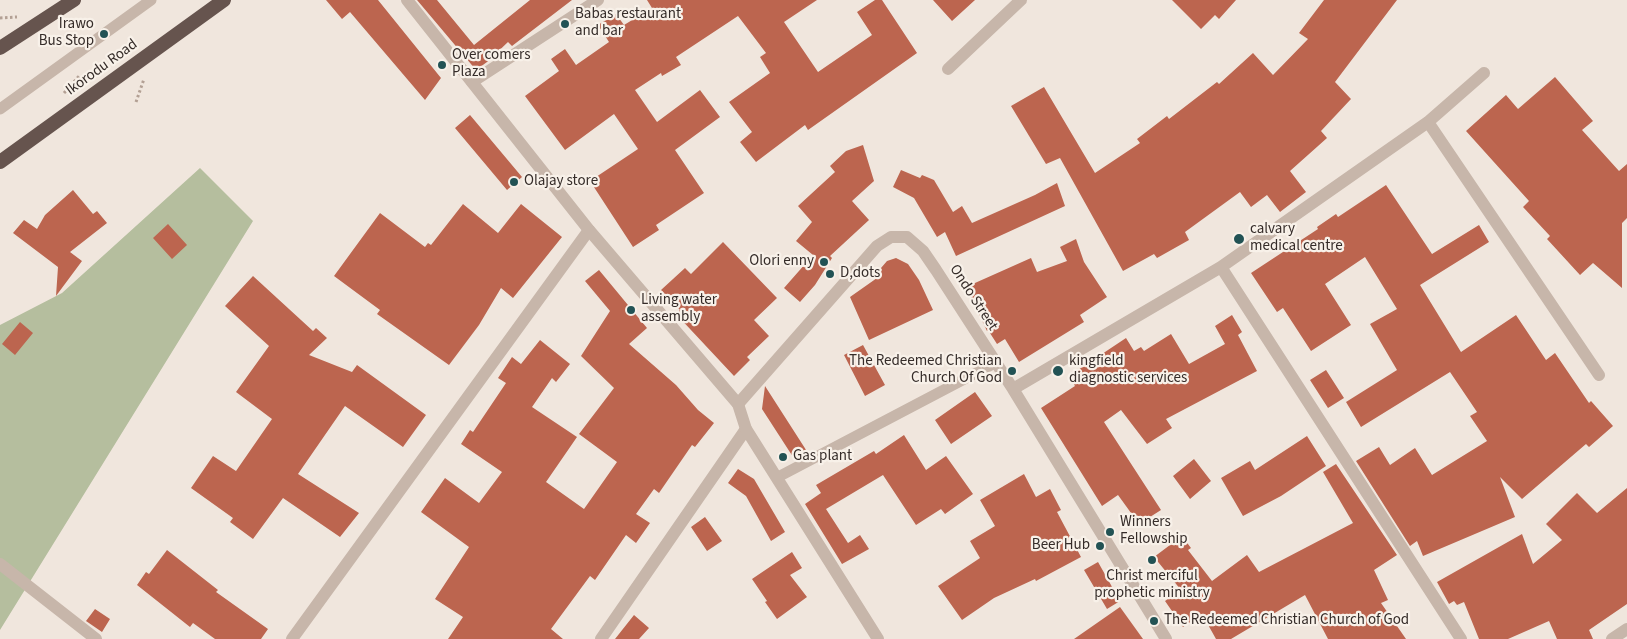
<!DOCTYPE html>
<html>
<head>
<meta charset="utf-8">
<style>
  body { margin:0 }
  canvas { display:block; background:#f0e6dd }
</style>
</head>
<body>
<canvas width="1627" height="639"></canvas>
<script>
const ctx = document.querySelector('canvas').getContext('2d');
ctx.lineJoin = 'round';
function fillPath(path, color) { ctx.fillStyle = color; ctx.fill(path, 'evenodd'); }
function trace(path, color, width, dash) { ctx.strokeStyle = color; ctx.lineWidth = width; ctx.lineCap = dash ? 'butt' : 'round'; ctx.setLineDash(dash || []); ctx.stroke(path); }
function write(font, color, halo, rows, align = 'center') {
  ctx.font = font + ' "Source Sans 3",sans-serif'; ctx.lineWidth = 4.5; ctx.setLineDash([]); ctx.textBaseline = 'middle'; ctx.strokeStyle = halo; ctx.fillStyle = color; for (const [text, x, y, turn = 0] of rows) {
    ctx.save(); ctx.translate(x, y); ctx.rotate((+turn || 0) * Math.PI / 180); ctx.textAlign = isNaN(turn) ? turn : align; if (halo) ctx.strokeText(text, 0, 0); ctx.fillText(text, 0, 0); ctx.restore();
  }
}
const green = new Path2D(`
  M200 168 253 221 0 630V325L62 293Z`);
const building = new Path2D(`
  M326 0H378L441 78 425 100 350 12 342 19Z
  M417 0H437L474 45 530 0H572L512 46 508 42 487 62 476 70Z
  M647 0H817L784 22 818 72 872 35 857 12 875 0H882L917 53 808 130 805 125 756 162 740 142 752 132 729 102 770 73 760 57 766 53 738 16 676 57 681 65 662 76 661 73 635 90 657 122 700 90 720 117 675 150 704 193 656 225 659 230 633 247 590 181 638 149 614 114 565 150 525 96 559 71 551 59 565 49 576 65 609 42 598 25 616 14 624 25 652 8Z
  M933 0H975L952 21Z
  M1172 0H1236L1219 19 1215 15 1201 29Z
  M1324 0H1397L1335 82 1351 99 1321 131 1327 138 1290 171 1306 192 1280 212 1267 195 1251 207 1240 192 1185 232 1189 240 1157 258 1154 254 1123 271 1060 158 1046 164 1011 106 1044 87 1095 173 1140 143 1137 139 1167 116 1169 119 1217 82 1219 84 1253 53 1273 75 1308 39 1299 33Z
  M1555 77 1593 121 1582 130 1619 171 1627 164V218L1622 223V288L1593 263 1580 275 1547 239 1550 236 1523 207 1529 201 1466 131 1506 95 1518 109Z
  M470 115 522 177 507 190 455 128Z
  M863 145 874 181 852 201 869 220 830 256 832 258 815 285 800 302 784 288 813 255 796 241 812 222 798 206 835 172 830 166 846 151Z
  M901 170 920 178 922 175 934 180 953 212 962 206 972 223 1035 195 1057 183 1065 206 956 256 945 232 937 237 914 198 893 187Z
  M1386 185 1432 254 1479 225 1489 242 1420 285 1461 352 1516 315 1546 360 1555 353 1589 403 1591 401 1613 426 1589 447 1586 444 1522 499 1500 477 1515 517 1423 556 1417 541 1410 546 1356 461 1379 447 1390 465 1415 448 1432 475 1487 441 1470 416 1477 412 1450 372 1361 427 1346 402 1397 370 1370 324 1397 309 1365 257 1325 284 1351 325 1311 351 1283 308 1277 312 1251 273 1318 229 1317 227 1336 214 1338 217Z
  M73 190 93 214 97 211 107 223 70 252 82 261 56 296 58 267 13 233 24 220 37 229 45 215Z
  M463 204 498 233 521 204 562 237 513 298 501 288 479 325 449 365 377 314 380 310 334 276 380 213 425 247 428 243 431 245Z
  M168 224 187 245 172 259 153 238Z
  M1076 239 1084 262 1107 297 1080 315 1084 322 1019 362 1005 339 997 344 988 330 987 331 966 287 1031 258 1037 272 1067 261 1060 247Z
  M723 242 777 298 754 320 769 336 747 357 750 360 734 376 676 314 680 310 661 290 685 268 691 274Z
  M896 258 908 264 919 280 933 310 869 340 850 297 877 278 875 275 887 261Z
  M599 270 647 328 629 344 676 385 698 410 714 423 695 447 692 445 659 493 654 489 636 514 650 523 636 543 626 535 595 580 590 576 551 629 563 639H448L463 617 435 599 469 547 421 512 445 478 479 503 502 472 461 444 470 430 473 432 506 383 498 378 512 357 521 364 540 340 570 364 556 382 552 378 532 407 577 437 546 482 584 509 617 462 579 434 614 388 581 356 610 311 585 281Z
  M253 276 313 331 316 328 327 338 309 355 352 372 357 365 426 415 403 447 345 406 298 474 359 513 340 537 283 498 253 539 230 522 233 518 191 488 213 456 236 471 272 419 236 392 269 346 225 306Z
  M1232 315 1242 332 1238 335 1257 371 1166 419 1172 428 1147 444 1121 410 1104 422 1161 510 1139 524 1118 495 1102 506 1041 408 1075 386 1069 376 1126 338 1134 351 1141 347 1144 351 1171 334 1189 364 1225 344 1215 326Z
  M20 322 33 333 15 355 2 344Z
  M863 345 885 385 865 396 844 355Z
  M1326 370 1344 398 1328 408 1310 380Z
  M765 386 808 453 795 460 762 409Z
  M975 392 992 416 951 444 935 420Z
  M904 435 926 470 946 456 973 494 945 514 941 509 916 525 883 475 826 509 848 543 860 535 869 549 842 564 805 504 821 493 816 485 874 451 876 454Z
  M1307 436 1326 466 1281 496 1243 516 1221 478 1250 461 1255 470Z
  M1194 459 1211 481 1190 499 1173 476Z
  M1336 464 1397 555 1374 570 1388 600 1381 603 1406 639H1328L1305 595 1231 639H1216L1202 614 1183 627 1165 601 1181 590 1154 557 1182 536 1191 548 1188 550 1212 581 1247 555 1259 572 1353 523 1323 472Z
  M738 469 754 479 785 532 771 541 746 496 728 483Z
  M1024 474 1036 497 1050 489 1061 510 1057 512 1081 557 1036 581 1035 579 994 598 962 620 938 586 980 558 970 541 995 526 980 500Z
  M1627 488V604L1589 630 1593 639H1557L1549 621 1508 639H1479L1464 602 1457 605 1454 601 1449 604 1437 582 1522 534 1533 564 1562 540 1546 524 1577 493 1597 513Z
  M705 517 722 541 707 551 691 527Z
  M167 550 218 590 216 592 268 629 261 639H215L193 623 190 627 137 585 146 572 149 574Z
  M792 552 802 568 790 575 807 597 777 619 765 602 767 601 752 579Z
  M1098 562 1120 601 1107 609 1084 570Z
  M1120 607 1143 639H1074Z
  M95 609 110 619 102 632 86 621Z
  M634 615 649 628 639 639H615Z`);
const path = new Path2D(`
  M0 18 17 17
  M64 93 80 75
  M136 102 144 79`);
const service = new Path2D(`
  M0 109 151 0
  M778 477 995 363`);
const minor = new Path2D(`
  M948 69 1021 0
  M472 82 598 0
  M1428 122 1599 375
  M1221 267 1461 639
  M1013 389 1221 267 1428 122 1484 73
  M738 404 877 246 891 237H907L923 251 936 270 1013 389 1166 639
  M0 564 96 639
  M292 639 589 230
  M601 639 746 429
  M1612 639 1627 629`);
const tertiary = new Path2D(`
  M407 0 589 230 738 404 746 429 878 639`);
const trunk = new Path2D(`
  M0 48 74 0
  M0 162 224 0`);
const markers = [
  [565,24,5,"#225254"],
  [104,34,5,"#225254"],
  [442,65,5,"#225254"],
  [514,182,5,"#225254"],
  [1239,239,6,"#225254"],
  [824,262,5,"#225254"],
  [830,274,5,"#225254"],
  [631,310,5,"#225254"],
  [1012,371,5,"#225254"],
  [1058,371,6,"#225254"],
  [783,457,5,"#225254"],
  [1110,532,5,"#225254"],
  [1100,546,5,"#225254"],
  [1152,560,5,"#225254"],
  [1154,621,5,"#225254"]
];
const poiNames = [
  ["Babas restaurant",575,15],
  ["and bar",575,32],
  ["Irawo",94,25,"right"],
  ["Bus Stop",94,42,"right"],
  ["Over comers",452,56],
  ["Plaza",452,73],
  ["Olajay store",524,182],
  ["calvary",1250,230],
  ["medical centre",1250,247],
  ["Olori enny",814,262,"right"],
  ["D,dots",840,274],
  ["Living water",641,301],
  ["assembly",641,318],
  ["The Redeemed Christian",1002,362,"right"],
  ["Church Of God",1002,379,"right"],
  ["kingfield",1069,362],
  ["diagnostic services",1069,379],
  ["Gas plant",793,457],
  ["Winners",1120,523],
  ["Fellowship",1120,540],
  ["Beer Hub",1090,546,"right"],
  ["Christ merciful",1152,577,"center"],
  ["prophetic ministry",1152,594,"center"],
  ["The Redeemed Christian Church of God",1164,621]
];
const streetNames = [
  ["Ikorodu Road",102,68,-36],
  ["Ondo Street",973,298,57]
];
fillPath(green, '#b5be9e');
fillPath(building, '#bc654f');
trace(path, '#b3a094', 3, [2.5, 2.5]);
trace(service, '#c7b6aa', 11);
trace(minor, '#c7b6aa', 12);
trace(tertiary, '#c7b6aa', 12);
trace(trunk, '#66544e', 14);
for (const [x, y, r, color] of markers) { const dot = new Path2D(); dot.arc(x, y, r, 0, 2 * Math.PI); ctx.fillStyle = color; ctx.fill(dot); trace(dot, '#f8f1e9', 2); }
write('15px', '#352c29', '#f8f1e9', poiNames, 'left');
write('15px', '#352c29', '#f8f1e9', streetNames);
</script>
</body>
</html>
